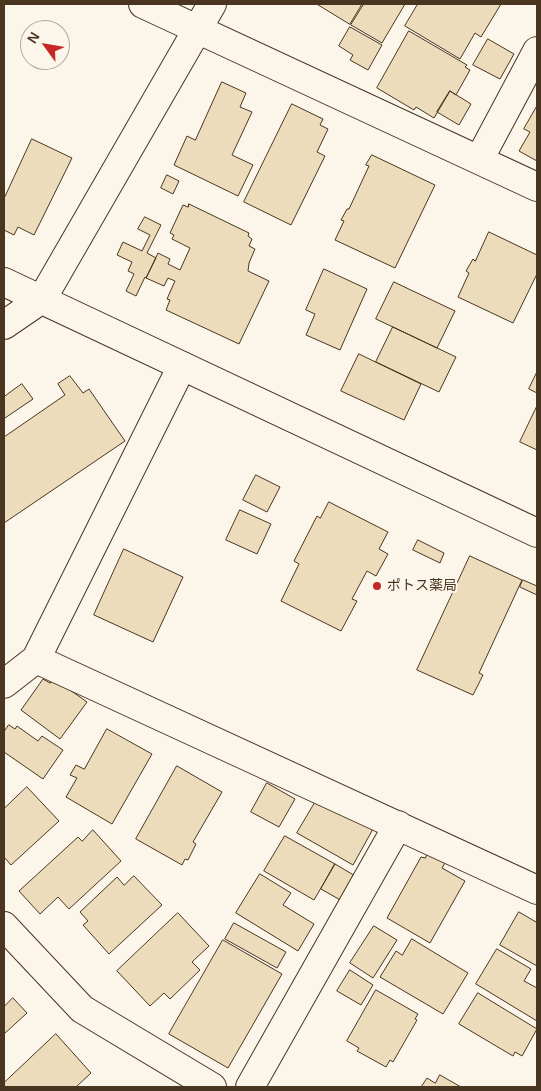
<!DOCTYPE html>
<html>
<head>
<meta charset="utf-8">
<style>
  body { margin:0 }
  #map { position:relative; width:541px; height:1091px; overflow:hidden; background:#fbf6e9; font-family:Arial,sans-serif }
  canvas { display:block }
  .frame { position:absolute; inset:0; border:5px solid #4a3520; pointer-events:none }
  .north { position:absolute; left:20px; top:20px; width:50px; height:50px; box-sizing:border-box; background:#fbf6e9; border:1px solid #b4a999; border-radius:50%; rotate:302deg; font-size:14px; font-weight:700; line-height:20px; text-align:center; color:#4a3520 }
  .north::after { content:''; display:block; margin:auto; width:18px; height:22px; background:#c62828; clip-path:polygon(50% 0,100% 100%,50% 72%,0 100%) }
</style>
</head>
<body>
<div id="map">
<canvas width="541" height="1091"></canvas>
<div class="frame"></div>
<div class="north">N</div>
</div>
<script>
const ctx = document.querySelector('canvas').getContext('2d');
ctx.lineJoin = 'round';
function fillPath(path, color) { ctx.fillStyle = color; ctx.fill(path, 'evenodd'); }
function trace(path, color, width, dash) { ctx.strokeStyle = color; ctx.lineWidth = width; ctx.lineCap = dash ? 'butt' : 'round'; ctx.setLineDash(dash || []); ctx.stroke(path); }
function write(font, color, halo, rows, align = 'center') {
  ctx.font = font + ' Arial,"Noto Sans JP",sans-serif'; ctx.lineWidth = 4; ctx.setLineDash([]); ctx.textBaseline = 'middle'; ctx.strokeStyle = halo; ctx.fillStyle = color; for (const [text, x, y, turn = 0] of rows) {
    ctx.save(); ctx.translate(x, y); ctx.rotate((+turn || 0) * Math.PI / 180); ctx.textAlign = isNaN(turn) ? turn : align; if (halo) ctx.strokeText(text, 0, 0); ctx.fillText(text, 0, 0); ctx.restore();
  }
}
const building = new Path2D(`
  M317 4H362L350 24Z
  M364 4H405L382 43 351 25Z
  M418 4H501L481 37 475 33 460 59 405 26Z
  M350 27 382 45 368 70 350 60 353 55 339 46Z
  M409 31 467 65 465 67 470 70 456 95 450 91 434 118 416 107 414 110 377 88Z
  M488 39 514 54 500 79 473 65Z
  M222 82 246 93 240 107 252 112 232 155 253 165 238 196 174 165 187 136 195 140Z
  M450 91 471 104 459 125 437 112Z
  M292 104 323 119 320 125 328 129 317 152 325 156 291 225 244 202Z
  M537 106V161L519 151 530 132 524 129Z
  M32 139 72 158 34 235 18 227 14 235 4 230V199Z
  M372 155 435 185 395 268 335 240 344 221 341 220 347 209H349L369 166 366 165Z
  M167 175 179 181 173 194 161 188Z
  M189 204 249 233 248 236 252 239 249 246 255 249 249 263 248 271 269 281 239 344 166 310 170 300 167 299 175 281 168 278 164 286 146 278 158 253 170 259 168 264 180 270 190 248 172 239 174 235 170 233 183 205 188 207Z
  M145 217 161 225 147 253 156 258 146 278 145 277 136 296 126 291 134 274 128 271 132 262 117 255 123 242 142 251 150 235 138 229Z
  M489 232 537 255V274L513 323 458 297 469 273 466 271 473 259 475 261Z
  M324 269 367 289 340 350 306 335 315 314 306 310Z
  M394 282 455 311 437 348 376 319Z
  M393 327 456 357 439 392 376 362Z
  M359 354 421 384 404 420 341 391Z
  M537 372V393L529 389Z
  M70 376 83 393 89 389 125 441 4 523V437L65 395 58 384Z
  M22 384 33 399 5 418 4 417V397Z
  M537 406V450L520 442Z
  M256 475 280 487 267 512 243 500Z
  M329 502 388 532 379 549 388 554 376 576 367 571 352 599 357 601 341 631 281 601 299 564 294 561 317 516 320 518Z
  M240 510 271 524 257 554 226 540Z
  M418 540 444 553 440 563 413 550Z
  M124 549 183 577 153 642 94 615Z
  M470 556 522 580 479 673 483 675 473 695 417 670Z
  M523 580 537 586V595L520 587Z
  M53 678 87 702 60 739 21 710 43 679 50 683Z
  M9 725 15 729 17 726 38 741 42 736 63 750 43 779 4 752V732Z
  M107 729 152 754 112 824 66 797 77 778 70 775 76 765 84 769Z
  M177 766 222 792 193 842 196 844 188 860 185 859 182 865 136 839Z
  M267 783 295 799 279 827 251 812Z
  M27 787 59 821 11 865 4 857V809Z
  M316 801 373 829 353 865 297 833Z
  M93 830 121 861 69 909 58 897 40 914 19 891 78 837 82 841Z
  M285 836 335 864 314 900 264 871Z
  M428 853 445 863 442 868 465 881 430 943 387 918 421 857 425 858Z
  M335 864 357 877 342 901 321 889Z
  M260 874 291 893 283 905 314 924 298 951 236 913Z
  M134 876 162 905 109 954 83 925 88 921 80 912 117 877 124 885Z
  M519 912 536 922 537 919V966L500 945Z
  M178 913 209 946 192 962 200 970 170 999 164 993 150 1006 117 971Z
  M234 923 286 952 277 968 225 939Z
  M374 926 397 940 373 978 350 963Z
  M412 939 468 973 443 1014 380 977 396 951 402 955Z
  M223 940 282 974 228 1068 169 1034Z
  M497 949 531 969 524 981 537 988V987V1021L476 984Z
  M350 970 373 985 361 1005 337 991Z
  M376 990 418 1014 415 1019 417 1020 393 1062 390 1060 386 1067 357 1051 359 1048 347 1041Z
  M478 993 537 1029 522 1056 515 1052 513 1056 459 1024Z
  M13 998 27 1013 4 1034V1007Z
  M56 1034 91 1073 76 1087H4V1083Z
  M440 1075 461 1087H421L427 1078 435 1083Z`);
const street = new Path2D(`
  M143 4 537 187
  M479 160 537 51
  M36 659 537 890
  M4 684 36 659 182 366
  M4 926 82 1009 212 1087
  M250 1087 398 825`);
const secondary = new Path2D(`
  M4 282 537 533
  M4 325 42 299 212 4`);
const markers = [
  [377,586,5,"#c62828"]
];
const poiNames = [
  ["ポトス薬局",387,586]
];
fillPath(building, '#ecdcbc');
trace(building, '#4a3520', 1);
trace(street, '#4a3520', 30);
trace(secondary, '#4a3520', 30);
trace(street, '#fbf6e9', 28);
trace(secondary, '#fbf6e9', 28);
for (const [x, y, r, color] of markers) { const dot = new Path2D(); dot.arc(x, y, r, 0, 2 * Math.PI); ctx.fillStyle = color; ctx.fill(dot); trace(dot, '#fbf6e9', 2); }
write('14px', '#4a3520', '#fbf6e9', poiNames, 'left');
</script>
</body>
</html>
